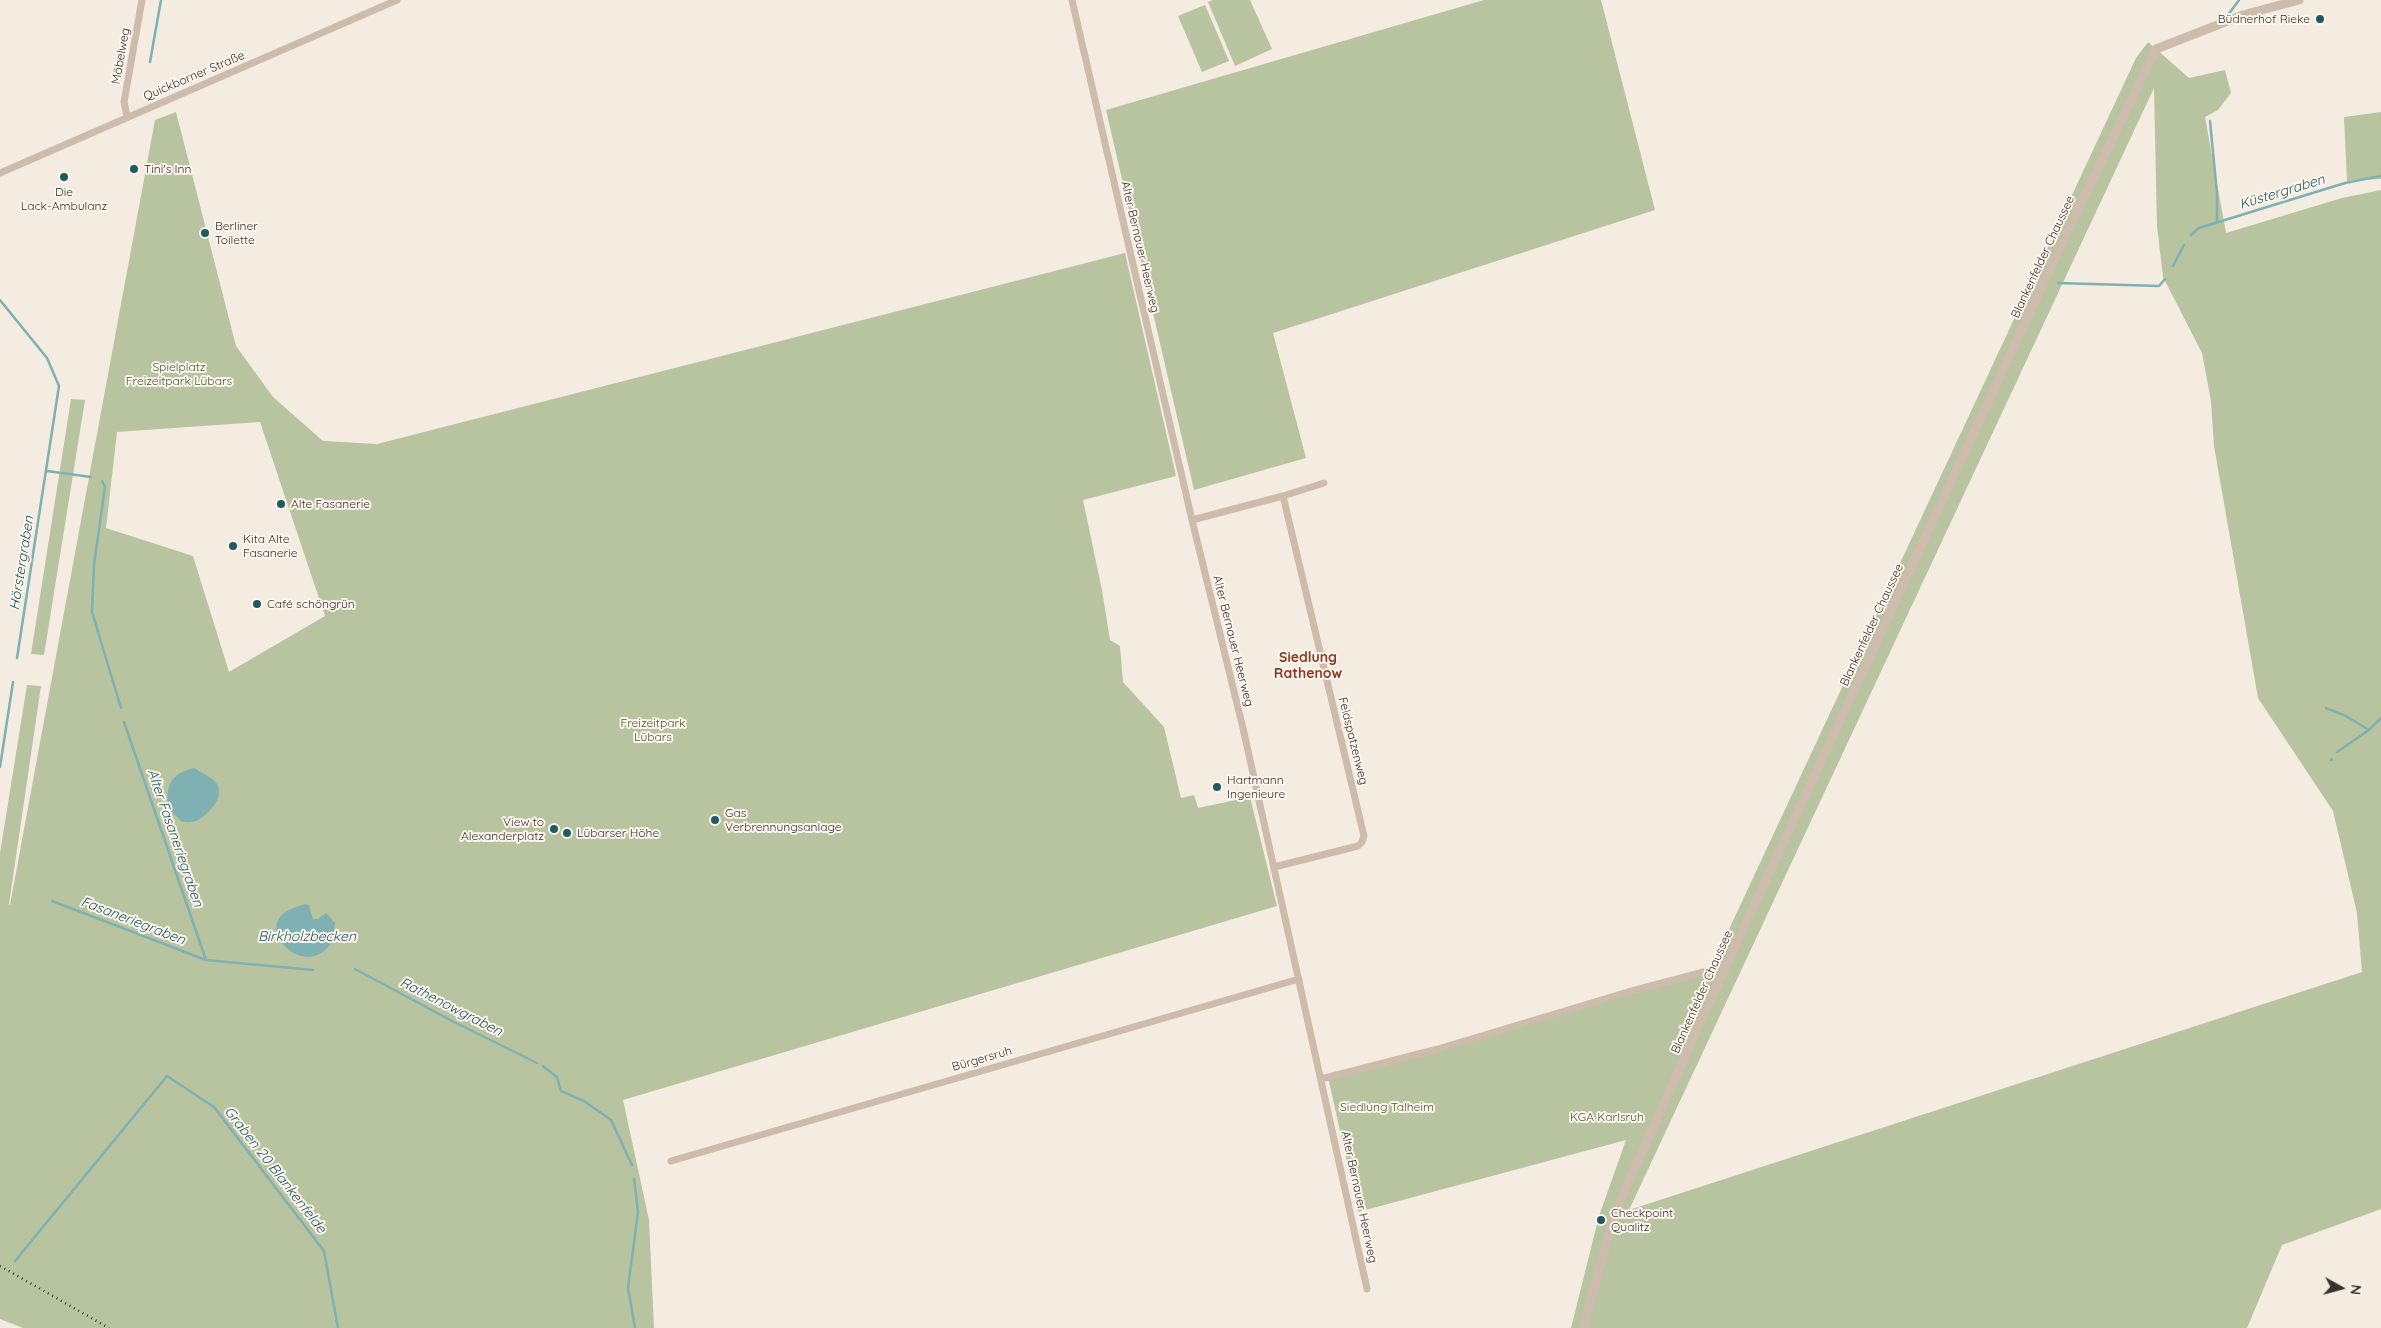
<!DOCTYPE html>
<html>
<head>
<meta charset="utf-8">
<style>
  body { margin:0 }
  #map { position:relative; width:2381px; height:1328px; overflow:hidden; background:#f4ebe1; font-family:Quicksand,sans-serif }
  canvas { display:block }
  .north { position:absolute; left:2316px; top:1263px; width:50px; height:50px; -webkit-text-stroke:4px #fbf5ee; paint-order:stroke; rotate:97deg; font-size:14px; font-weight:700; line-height:20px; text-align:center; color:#3b302b }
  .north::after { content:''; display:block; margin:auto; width:18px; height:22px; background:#3b302b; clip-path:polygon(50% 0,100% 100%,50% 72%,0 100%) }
</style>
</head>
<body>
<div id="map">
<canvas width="2381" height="1328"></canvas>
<div class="north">N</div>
</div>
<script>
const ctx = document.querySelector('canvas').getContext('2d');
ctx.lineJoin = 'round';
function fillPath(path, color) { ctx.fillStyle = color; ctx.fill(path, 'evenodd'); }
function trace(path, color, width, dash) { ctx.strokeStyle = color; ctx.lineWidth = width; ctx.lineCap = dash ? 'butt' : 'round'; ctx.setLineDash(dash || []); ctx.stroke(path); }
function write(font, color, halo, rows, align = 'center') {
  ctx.font = font + ' Quicksand,sans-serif'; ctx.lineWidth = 4; ctx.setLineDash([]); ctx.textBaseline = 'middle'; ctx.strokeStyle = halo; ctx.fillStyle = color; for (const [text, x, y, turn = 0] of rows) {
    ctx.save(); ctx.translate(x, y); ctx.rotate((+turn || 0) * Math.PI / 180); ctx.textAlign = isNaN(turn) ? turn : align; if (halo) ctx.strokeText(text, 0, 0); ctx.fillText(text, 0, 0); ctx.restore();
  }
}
const green = new Path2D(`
  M1213 0H1250L1272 49 1235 66 1208 2Z
  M1484 0H1601L1655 210 1273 333 1306 458 1194 490 1106 110Z
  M1205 5 1229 61 1202 72 1178 16Z
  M2148 42 2189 78 2225 70 2231 93 2218 110 2205 117 2226 233 2342 198 2381 190V1209L2282 1245 2247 1328H1571L1599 1216 1626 1140 1358 1212 1328 1077 1710 970 2136 58ZM2154 88 2157 226 2163 277 2202 353 2211 401 2214 446 2258 698 2333 811 2357 913 2362 972 1629 1210Z
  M176 112 236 346 273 397 323 441 377 444 1125 253 1176 476 1083 500 1102 590 1110 640 1120 646 1123 682 1164 727 1181 798 1194 795 1198 808 1250 797 1277 906 623 1100 649 1220 654 1328H23L0 1319V853L27 685 41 686 9 904 10 905 155 120ZM260 422 325 616 229 672 193 556 106 528 117 432Z
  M2381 112V179L2347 181 2344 117Z
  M71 399 85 400 44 655 31 654Z`);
const water = new Path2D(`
  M194 768C202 773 212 777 217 784 225 797 208 815 198 820 193 823 187 822 182 822L168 808C166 785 170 774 194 768Z
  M305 904 309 905 313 919H318L326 913 335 923 332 943C328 947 323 953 317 955 293 966 259 928 287 911 292 908 299 906 305 904Z`);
const stream = new Path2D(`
  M2228 15 2239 0
  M150 62 161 0
  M2210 121 2217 193V222
  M2191 235 2199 228 2345 183 2381 176
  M2173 266 2184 245
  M2058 283 2159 286 2165 279
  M0 300 47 358 59 386 17 658
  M47 471 91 477
  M102 481 105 487 94 565 92 612 121 708
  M2326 708 2346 716 2369 730
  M124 722 206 960
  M2337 752 2369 730 2381 718
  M2331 760 2332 759
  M0 767 13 682
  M52 901 206 960 313 970
  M355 969 454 1022 537 1063
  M543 1066 557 1077 561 1091 584 1101 611 1120 632 1165
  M634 1179 638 1212 628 1288 635 1328
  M15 1261 167 1076 214 1107 324 1251 338 1328`);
const minor = new Path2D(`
  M1072 0 1192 520 1243 728 1367 1289
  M127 116 124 102 142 0
  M0 173 397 0
  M1192 520 1283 496 1324 483
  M1274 867 1358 846 1362 842 1364 836 1283 496
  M1321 1079 1438 1049 1628 992 1726 966
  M671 1161 1299 979`);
const tertiary = new Path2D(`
  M1583 1328 1615 1212 1726 966 2063 241 2156 49 2243 15 2299 0`);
const rail = new Path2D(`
  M0 1266 109 1328`);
const markers = [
  [2320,19,5,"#1f5a5e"],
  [134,169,5,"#1f5a5e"],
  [64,177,5,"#1f5a5e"],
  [205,233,5,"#1f5a5e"],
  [281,504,5,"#1f5a5e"],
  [233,546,5,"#1f5a5e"],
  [257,604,5,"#1f5a5e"],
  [1217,787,5,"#1f5a5e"],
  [715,820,5,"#1f5a5e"],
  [554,829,5,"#1f5a5e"],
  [567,833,5,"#1f5a5e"],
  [1601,1220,5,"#1f5a5e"]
];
const poiNames = [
  ["Büdnerhof Rieke",2310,19,"right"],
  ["Tini's Inn",144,169],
  ["Die",64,192,"center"],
  ["Lack-Ambulanz",64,206,"center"],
  ["Berliner",215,226],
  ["Toilette",215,240],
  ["Alte Fasanerie",291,504],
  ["Kita Alte",243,539],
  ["Fasanerie",243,553],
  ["Café schöngrün",267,604],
  ["Hartmann",1227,780],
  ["Ingenieure",1227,794],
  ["Gas",725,813],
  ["Verbrennungsanlage",725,827],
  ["View to",544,822,"right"],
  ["Alexanderplatz",544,836,"right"],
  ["Lübarser Höhe",577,833],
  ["Checkpoint",1611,1213],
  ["Qualitz",1611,1227]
];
const streetNames = [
  ["Möbelweg",121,56,-80],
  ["Quickborner Straße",194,76,-23],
  ["Alter Bernauer Heerweg",1140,247,77],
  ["Blankenfelder Chaussee",2043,257,-65],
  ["Blankenfelder Chaussee",1872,625,-65],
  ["Alter Bernauer Heerweg",1233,641,76],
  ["Feldspatzenweg",1353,741,76],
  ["Blankenfelder Chaussee",1702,992,-66],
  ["Bürgersruh",982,1059,-16],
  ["Alter Bernauer Heerweg",1359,1197,78]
];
const parkNames = [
  ["Spielplatz",179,367],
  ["Freizeitpark Lübars",179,381],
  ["Freizeitpark",653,723],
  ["Lübars",653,737],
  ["Siedlung Talheim",1387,1107],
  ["KGA Karlsruh",1607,1117]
];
const waterNames = [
  ["Küstergraben",2282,192,-17],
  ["Hörstergraben",22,563,-81],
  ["Alter Fasaneriegraben",175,838,71],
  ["Fasaneriegraben",133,921,21],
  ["Birkholzbecken",307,937],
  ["Rathenowgraben",451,1007,27],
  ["Graben 20 Blankenfelde",275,1170,52]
];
const neighbourhoodNames = [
  ["Siedlung",1308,658],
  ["Rathenow",1308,674]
];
fillPath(green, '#b8c4a0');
fillPath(water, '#7fb0b2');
trace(stream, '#7fb0b2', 2.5);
trace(minor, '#cdbbac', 7);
trace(tertiary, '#cdbbac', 9);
trace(rail, '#3b302b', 2.5, [1, 4]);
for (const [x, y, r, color] of markers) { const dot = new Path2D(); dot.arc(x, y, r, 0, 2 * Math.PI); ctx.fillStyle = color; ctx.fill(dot); trace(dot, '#fbf5ee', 2); }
write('12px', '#3b302b', '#fbf5ee', poiNames, 'left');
write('12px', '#3b302b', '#fbf5ee', streetNames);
write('12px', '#4a5a2e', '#fbf5ee', parkNames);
write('italic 14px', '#1f5a5e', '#fbf5ee', waterNames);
write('bold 14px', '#8c3b22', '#fbf5ee', neighbourhoodNames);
</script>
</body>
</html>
